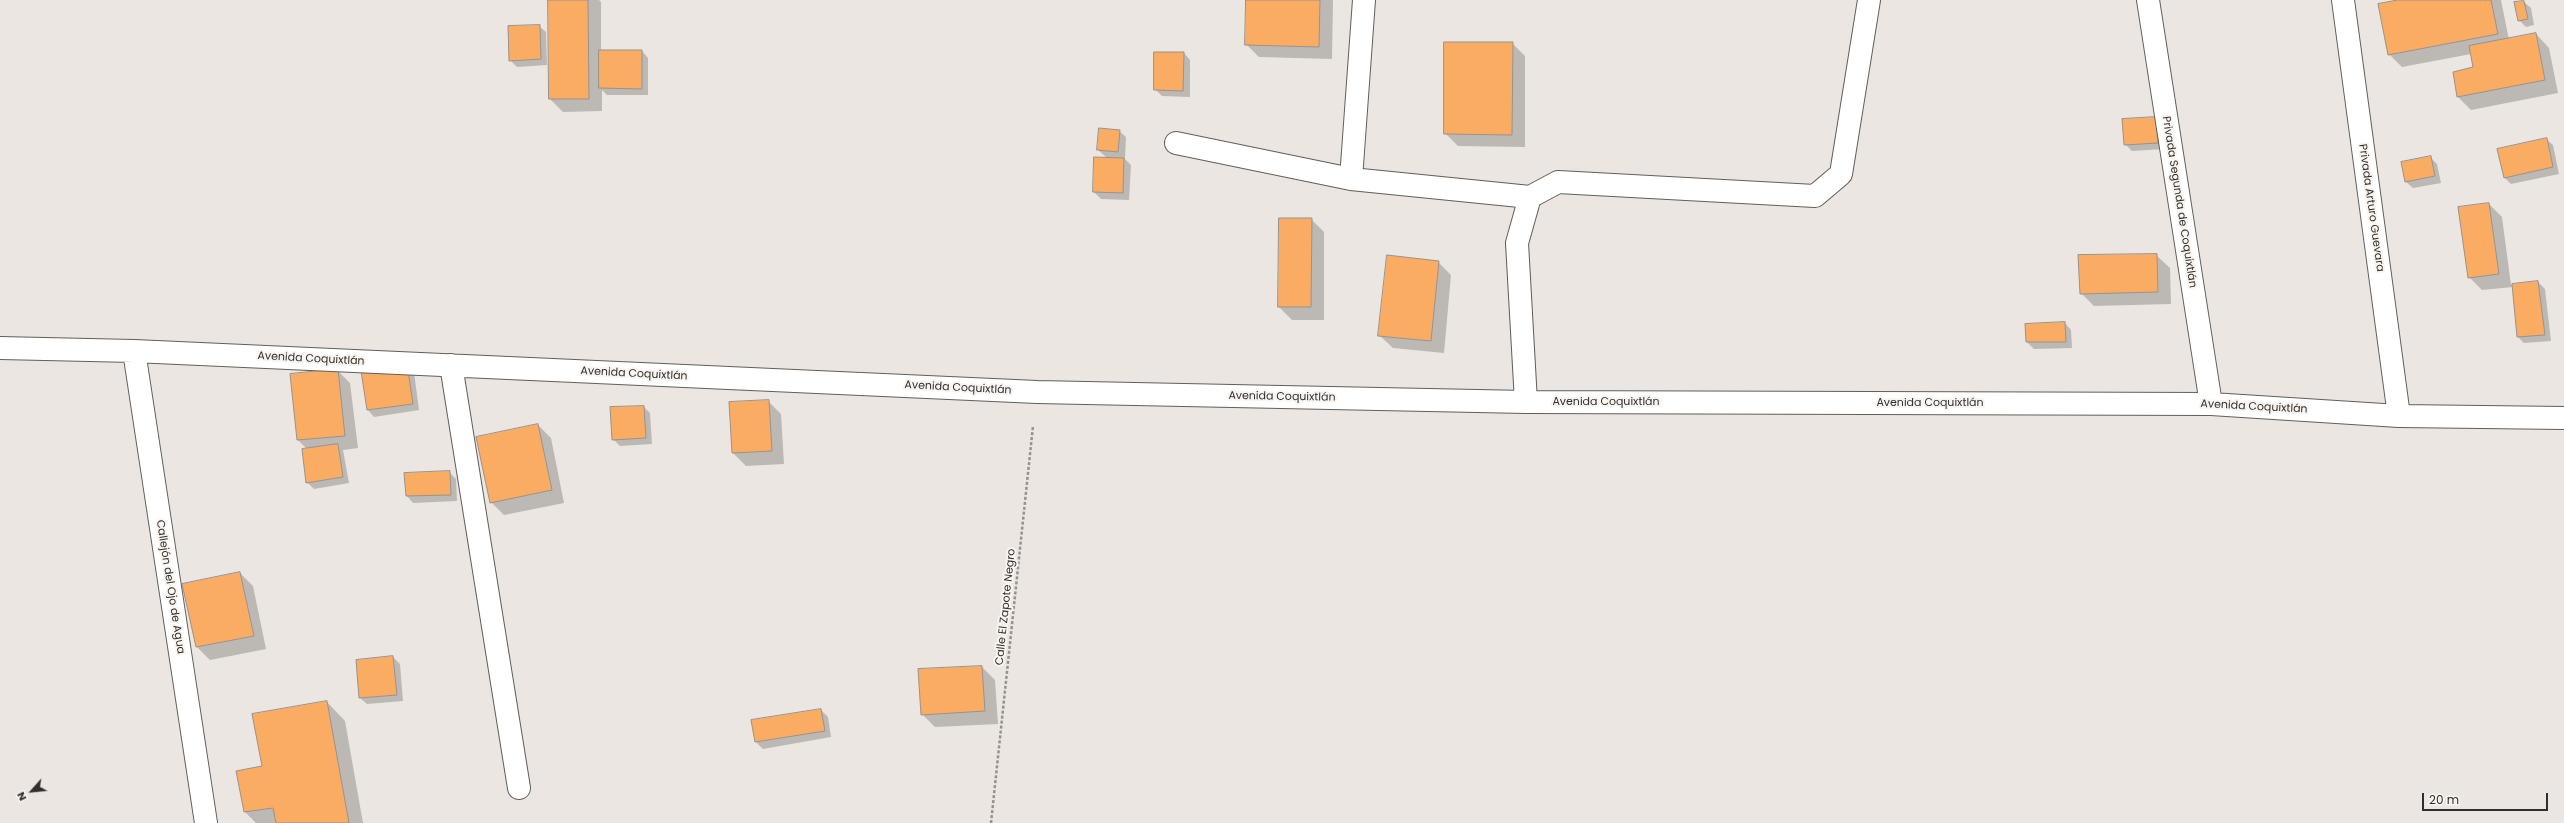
<!DOCTYPE html>
<html>
<head>
<meta charset="utf-8">
<style>
  body { margin:0 }
  #map { position:relative; width:2564px; height:823px; overflow:hidden; background:#ece6e2; font-family:Poppins,sans-serif }
  canvas { display:block }
  .north { position:absolute; left:12px; top:771px; width:40px; height:40px; -webkit-text-stroke:3px #f9f4ef; paint-order:stroke; rotate:243deg; font-size:11px; font-weight:700; line-height:16px; text-align:center; color:#312f2d }
  .north::after { content:''; display:block; margin:auto; width:14px; height:18px; background:#312f2d; clip-path:polygon(50% 0,100% 100%,50% 72%,0 100%) }
  .scale { position:absolute; left:2422px; top:793px; width:126px; height:18px; box-sizing:border-box; border:2px solid #312f2d; border-top:0; padding-left:5px; font-size:12px; line-height:14px; white-space:nowrap; color:#312f2d; -webkit-text-stroke:3px #f9f4ef; paint-order:stroke }
</style>
</head>
<body>
<div id="map">
<canvas width="2564" height="823"></canvas>
<div class="north">N</div>
<div class="scale">20 m</div>
</div>
<script>
const ctx = document.querySelector('canvas').getContext('2d');
ctx.lineJoin = 'round';
function fillPath(path, color) { ctx.fillStyle = color; ctx.fill(path, 'evenodd'); }
function trace(path, color, width, dash) { ctx.strokeStyle = color; ctx.lineWidth = width; ctx.lineCap = dash ? 'butt' : 'round'; ctx.setLineDash(dash || []); ctx.stroke(path); }
function write(font, color, halo, rows, align = 'center') {
  ctx.font = font + ' Poppins,sans-serif'; ctx.lineWidth = 4; ctx.setLineDash([]); ctx.textBaseline = 'middle'; ctx.strokeStyle = halo; ctx.fillStyle = color; for (const [text, x, y, turn = 0] of rows) {
    ctx.save(); ctx.translate(x, y); ctx.rotate((+turn || 0) * Math.PI / 180); ctx.textAlign = isNaN(turn) ? turn : align; if (halo) ctx.strokeText(text, 0, 0); ctx.fillText(text, 0, 0); ctx.restore();
  }
}
const shadow = new Path2D(`
  M549 0H599L601 2V51H642L648 58V95H607L602 90V111L563 112 550 99Z
  M1247 0H1333L1332 59 1259 57 1246 44Z
  M2403 0H2501L2509 40 2536 34 2549 48 2558 93 2471 110 2458 97 2454 72 2474 68 2471 54 2402 67 2389 54Z
  M2524 2 2531 8 2534 25 2526 27 2519 20Z
  M539 26 546 32 547 65 517 67 510 60Z
  M1512 43 1525 56V147L1458 146 1445 133Z
  M1184 53 1190 60V97L1162 96 1155 89Z
  M2156 118 2164 149 2132 151 2125 144Z
  M1119 131 1126 137 1125 159 1131 165 1129 200 1101 199 1094 192 1095 158H1107L1098 150Z
  M2546 139 2553 145 2559 174 2511 184 2505 178Z
  M2430 157 2437 164 2441 183 2413 188 2406 182Z
  M2489 204 2502 217 2511 285 2538 282 2545 289 2551 341 2524 343 2518 337 2513 287 2482 290 2469 277Z
  M1311 219 1324 232V320H1292L1279 307Z
  M2156 255 2170 268 2171 304 2094 306 2081 293Z
  M1438 262 1451 275 1444 353 1393 348 1379 335Z
  M2065 323 2071 330 2072 348 2034 349 2027 342 2026 325Z
  M337 370 350 383 358 448 343 450 349 483 314 489 307 482V449L298 440 291 375Z
  M362 372H414L419 410 374 417 368 410Z
  M768 401 781 414 784 464 746 466 733 453Z
  M644 407 650 413 652 444 620 446 613 439Z
  M538 425 551 438 564 503 504 515 491 502Z
  M449 472 456 479 457 501 413 503 407 496Z
  M240 573 253 586 266 649 210 660 197 647 183 584Z
  M393 657 400 664 403 701 367 704 360 698Z
  M982 667 995 680 998 724 935 727 922 714Z
  M327 702 345 721 363 823H256L245 812 263 767Z
  M821 710 828 717 831 737 763 749 756 742 752 721Z`);
const building = new Path2D(`
  M548 0H588L589 99H549Z
  M1246 0H1320L1319 47 1245 45Z
  M2398 0H2491L2498 34 2388 55 2378 4Z
  M2524 1 2528 19 2518 21 2514 2Z
  M540 25 541 59 509 61 508 26Z
  M2536 33 2545 80 2457 97 2453 72 2473 67 2469 46Z
  M1444 42H1513L1512 135 1444 134Z
  M599 50H642V89L599 88Z
  M1154 52H1184L1183 91 1154 90Z
  M2156 117 2158 143 2124 145 2122 119Z
  M1099 128 1120 130 1118 152 1097 150Z
  M2547 138 2553 167 2504 178 2497 149Z
  M2431 156 2435 176 2405 182 2401 162Z
  M1094 157 1124 158 1123 193 1093 192Z
  M2489 203 2499 274 2468 278 2458 207Z
  M1279 218H1312L1311 307H1278Z
  M2157 254 2158 292 2080 294 2078 255Z
  M1387 255 1439 261 1431 341 1378 336Z
  M2538 281 2545 335 2517 337 2512 284Z
  M2065 322 2066 342H2026L2025 324Z
  M407 364 413 404 367 410 361 371Z
  M338 369 345 436 297 440 290 374Z
  M769 400 772 451 732 453 729 402Z
  M644 406 646 438 612 440 610 407Z
  M538 424 552 490 490 503 476 437Z
  M338 444 343 477 306 483 302 449Z
  M450 471 451 495 406 496 404 473Z
  M240 572 254 636 196 647 182 584Z
  M393 656 397 695 359 698 356 660Z
  M982 666 985 711 921 715 918 669Z
  M327 701 349 823H276L273 808 244 812 236 771 262 766 252 714Z
  M821 709 825 731 755 742 751 720Z`);
const path = new Path2D(`
  M991 823 1033 426`);
const minor = new Path2D(`
  M2148 0 2211 404
  M2343 0 2399 416
  M1176 143 1351 179 1530 197
  M1351 179 1364 0
  M0 348 134 351 1037 392 1526 402 2211 404 2399 416 2564 418
  M134 351 206 823
  M451 365 519 788
  M1526 402 1517 243 1530 197 1558 182 1815 196 1841 174 1869 0`);
const streetNames = [
  ["Privada Segunda de Coquixtlán",2179,202,81],
  ["Privada Arturo Guevara",2371,208,82],
  ["Avenida Coquixtlán",311,359,3],
  ["Avenida Coquixtlán",634,374,3],
  ["Avenida Coquixtlán",958,388,3],
  ["Avenida Coquixtlán",1282,397,1],
  ["Avenida Coquixtlán",1606,402],
  ["Avenida Coquixtlán",1930,403],
  ["Avenida Coquixtlán",2254,407,3],
  ["Callejón del Ojo de Agua",170,587,81],
  ["Calle El Zapote Negro",1006,607,-84]
];
fillPath(shadow, '#0003');
fillPath(building, '#fbac63');
trace(building, '#97928e', 1);
trace(minor, '#625e5a', 24);
trace(path, '#95918e', 2.5, [3, 2]);
trace(minor, '#fff', 22);
write('11px', '#312f2d', '#f9f4ef', streetNames);
</script>
</body>
</html>
